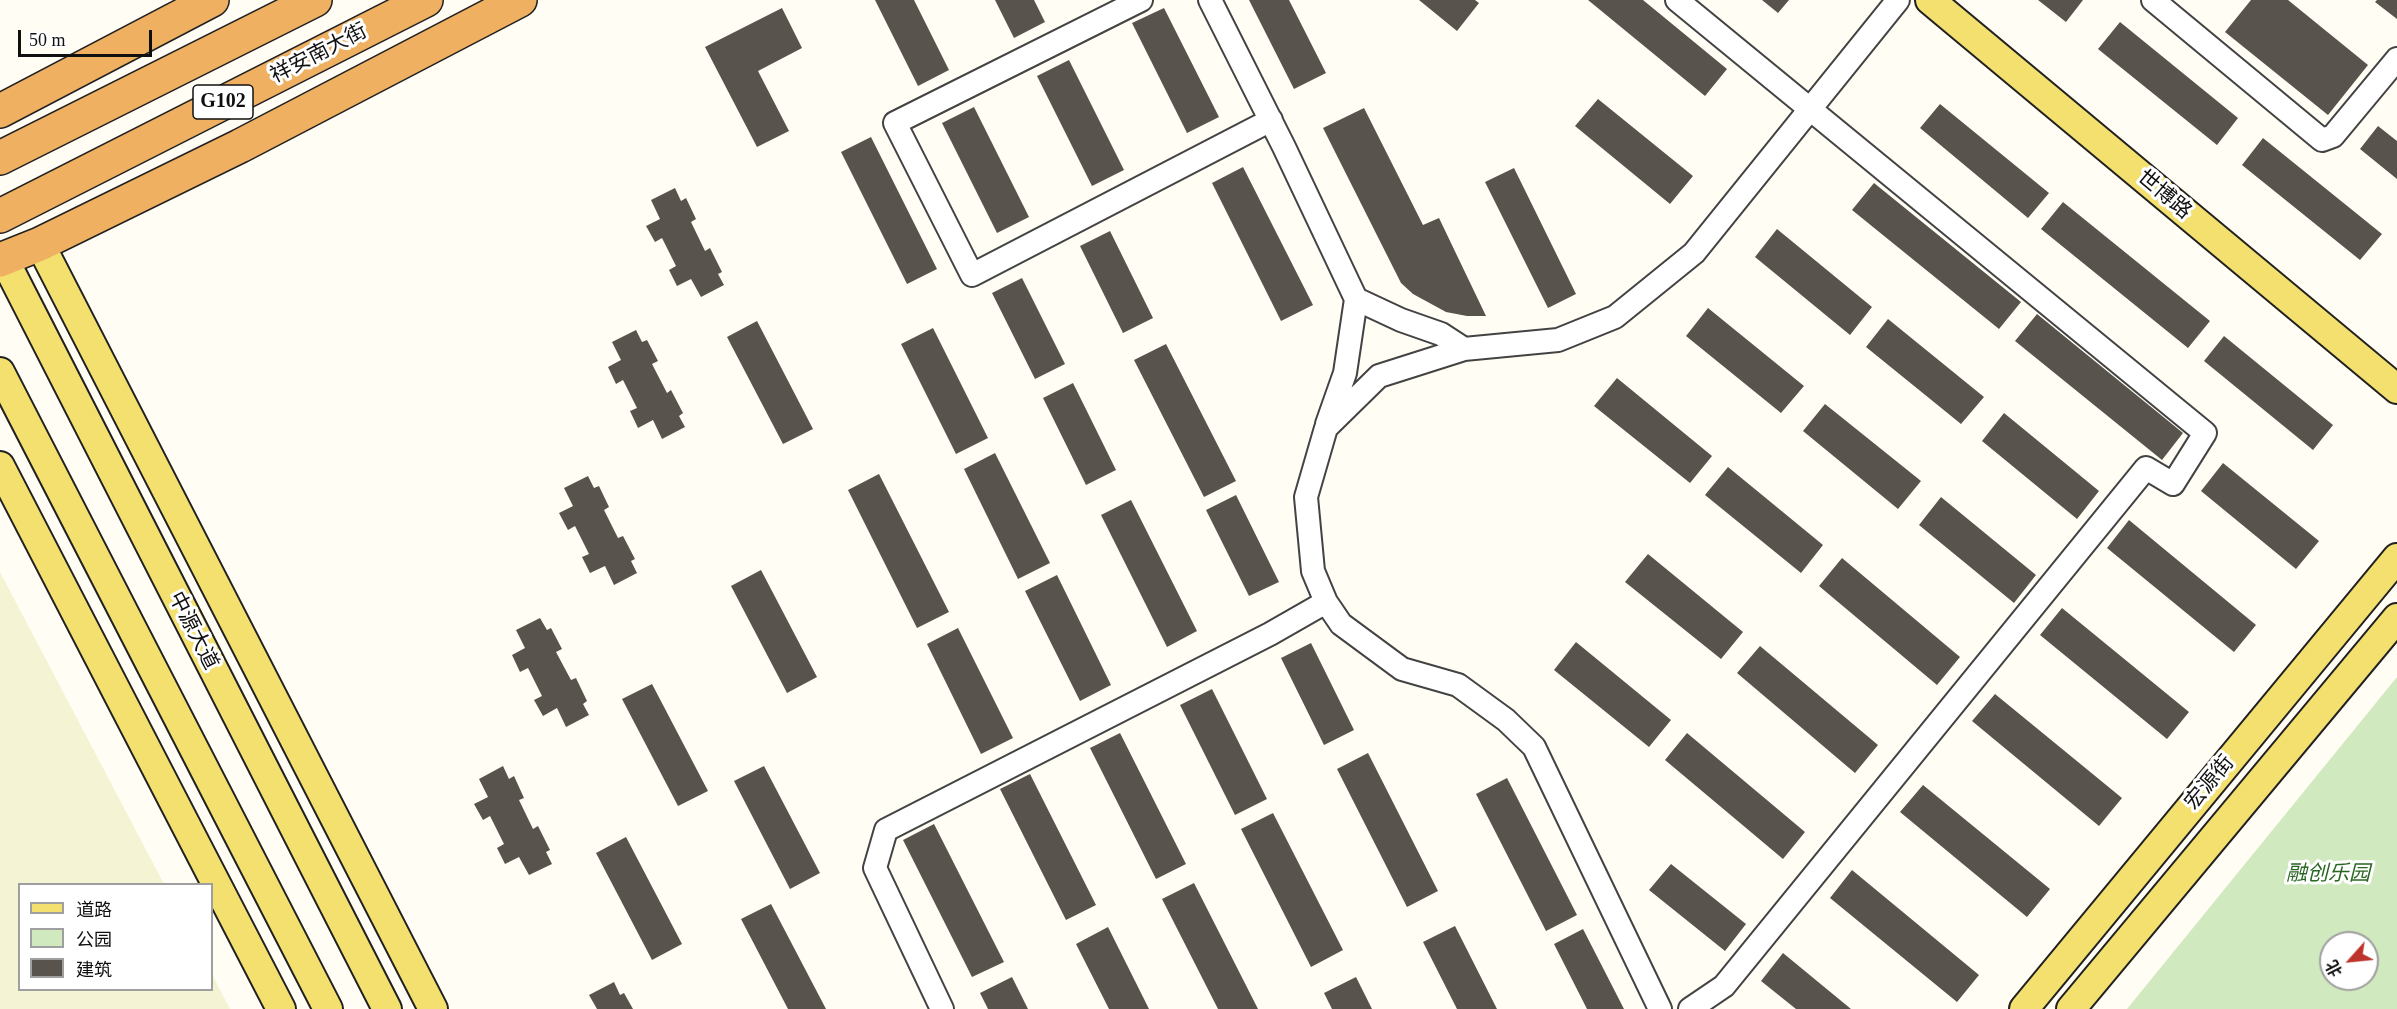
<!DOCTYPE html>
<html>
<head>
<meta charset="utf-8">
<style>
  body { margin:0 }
  #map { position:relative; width:2397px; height:1009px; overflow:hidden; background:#fffdf4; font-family:"Times New Roman","Noto Sans SC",serif }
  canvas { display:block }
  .legend { position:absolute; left:18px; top:883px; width:195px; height:108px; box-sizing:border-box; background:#fff; border:2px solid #9f9f9f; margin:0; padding:8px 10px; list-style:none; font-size:18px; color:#101010 }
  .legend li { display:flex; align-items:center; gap:12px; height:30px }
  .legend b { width:30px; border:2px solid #9f9f9f }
  .north { position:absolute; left:2319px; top:931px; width:60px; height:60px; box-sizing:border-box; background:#fff; border:2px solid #9f9f9f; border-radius:50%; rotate:243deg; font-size:16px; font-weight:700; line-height:24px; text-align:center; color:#101010 }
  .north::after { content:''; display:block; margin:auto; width:21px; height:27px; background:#bc342c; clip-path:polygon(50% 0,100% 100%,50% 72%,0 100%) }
  .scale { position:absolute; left:18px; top:30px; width:134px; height:27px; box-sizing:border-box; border:3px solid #101010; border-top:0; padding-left:8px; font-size:18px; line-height:21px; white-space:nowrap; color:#101010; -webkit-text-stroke:4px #fff; paint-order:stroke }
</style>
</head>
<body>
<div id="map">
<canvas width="2397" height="1009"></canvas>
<ul class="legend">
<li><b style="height:8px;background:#f3e06f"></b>道路</li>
<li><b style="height:16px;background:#d0e9be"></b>公园</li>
<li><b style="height:16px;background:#59534d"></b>建筑</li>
</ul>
<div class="north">北</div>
<div class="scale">50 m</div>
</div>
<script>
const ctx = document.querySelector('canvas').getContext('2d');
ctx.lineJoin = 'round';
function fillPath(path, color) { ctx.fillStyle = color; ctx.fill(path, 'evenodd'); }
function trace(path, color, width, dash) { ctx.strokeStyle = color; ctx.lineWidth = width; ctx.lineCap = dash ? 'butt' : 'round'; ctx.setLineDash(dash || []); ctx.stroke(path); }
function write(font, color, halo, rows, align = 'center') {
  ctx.font = font + ' "Times New Roman","Noto Sans SC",serif'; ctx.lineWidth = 6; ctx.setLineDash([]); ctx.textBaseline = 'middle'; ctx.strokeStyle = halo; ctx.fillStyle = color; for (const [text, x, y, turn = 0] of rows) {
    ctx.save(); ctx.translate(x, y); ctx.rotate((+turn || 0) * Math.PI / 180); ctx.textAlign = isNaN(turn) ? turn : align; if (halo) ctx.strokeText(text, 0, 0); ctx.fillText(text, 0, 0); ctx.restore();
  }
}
const farmland = new Path2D(`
  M0 572 164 884H20V990H212V974L230 1009H0Z`);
const green = new Path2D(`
  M2397 677V1009H2127ZM2331 943H2367V979H2331Z`);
const building = new Path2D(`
  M875 0H914L949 70 918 86Z
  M995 0H1034L1045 22 1014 38Z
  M1249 0H1289L1326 73 1294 89Z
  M1419 0H1475L1479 3 1457 31Z
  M1588 0H1643L1727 69 1705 96Z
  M1762 0H1789L1778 13Z
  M2038 0H2083L2066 22Z
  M2251 0H2288L2368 65 2328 115 2225 32Z
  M2377 0H2397V19L2375 2Z
  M782 8 802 48 758 71 789 131 757 147 705 47Z
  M1164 8 1219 117 1187 133 1132 23Z
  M2120 22 2238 118 2217 145 2098 49Z
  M1069 60 1124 170 1092 186 1037 76Z
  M1598 99 1693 176 1670 204 1575 126Z
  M1940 104 2049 193 2028 218 1920 128Z
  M974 107 1029 217 997 233 942 123Z
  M1364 108 1423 225 1439 218 1486 316H1467L1446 312 1413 294 1401 283 1323 128Z
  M2378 126 2397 141V179L2360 149Z
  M871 137 937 269 907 284 841 152Z
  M2263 138 2382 234 2360 260 2242 165Z
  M1243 167 1313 305 1281 321 1212 183Z
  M1514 168 1576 294 1548 308 1485 182Z
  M1874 183 2021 302 1999 329 1852 210Z
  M675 188 681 201 686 198 696 219 691 222 705 251 710 248 722 272 718 274 724 285 701 297 691 279 677 286 669 270 676 266 662 238 655 242 646 226 660 219 651 200Z
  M2063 202 2210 321 2188 348 2041 229Z
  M1777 229 1872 307 1850 335 1755 257Z
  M1110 231 1153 318 1123 333 1080 246Z
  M1022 278 1065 364 1035 379 992 293Z
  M1708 308 1804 386 1781 413 1686 336Z
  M2037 314 2183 433 2162 460 2015 341Z
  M1888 319 1984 397 1961 424 1866 347Z
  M757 321 813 429 783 444 727 337Z
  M933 328 988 438 956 454 901 344Z
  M636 330 642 342 647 340 658 361 652 364 667 393 671 390 683 413 679 416 685 427 662 439 653 420 638 428 630 411 637 408 623 380 616 384 608 367 621 360 612 342Z
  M2224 336 2333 425 2313 450 2204 361Z
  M1166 344 1236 481 1204 497 1134 360Z
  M1617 378 1712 456 1690 483 1594 406Z
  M1073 383 1116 470 1086 485 1043 398Z
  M1825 404 1921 481 1898 509 1803 431Z
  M2004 413 2099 491 2077 519 1982 441Z
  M995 453 1050 563 1018 579 964 469Z
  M2223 463 2319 541 2296 569 2201 491Z
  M1728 467 1823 545 1801 573 1705 495Z
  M879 474 949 612 917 628 848 490Z
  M588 476 594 488 599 486 609 507 604 510 618 538 623 536 635 559 631 561 637 573 614 585 605 566 590 573 582 557 589 554 575 526 568 530 559 513 573 506 564 488Z
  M1236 495 1279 582 1249 596 1206 510Z
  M1941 497 2036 575 2014 603 1919 525Z
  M1131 500 1197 631 1167 647 1101 515Z
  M2129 520 2256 625 2234 652 2107 548Z
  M1648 554 1743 632 1721 659 1625 582Z
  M1842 558 1960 657 1937 685 1819 586Z
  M761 570 817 677 787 693 731 586Z
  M1057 575 1111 685 1080 701 1025 591Z
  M2062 608 2189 712 2167 739 2040 635Z
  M540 618 547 630 551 628 562 649 556 652 571 680 576 678 587 701 583 704 589 715 566 727 557 708 543 716 534 700 542 696 528 668 520 672 512 655 525 648 516 630Z
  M958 628 1013 738 981 754 927 644Z
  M1576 642 1671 720 1649 747 1554 670Z
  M1311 643 1354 730 1324 745 1281 658Z
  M1760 646 1878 745 1855 773 1737 673Z
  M652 684 708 791 678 806 622 699Z
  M1212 689 1267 799 1235 815 1180 705Z
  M1995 694 2122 798 2099 826 1972 721Z
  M1120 733 1186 864 1156 879 1090 748Z
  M1687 733 1805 832 1783 859 1665 760Z
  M1368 753 1438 891 1407 907 1337 769Z
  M503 766 509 779 514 776 524 798 519 800 533 829 538 826 550 850 546 852 552 864 529 875 519 857 505 864 497 848 504 844 490 816 483 820 474 804 488 797 479 779Z
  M764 766 820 873 790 889 734 781Z
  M1030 774 1096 905 1066 920 1000 789Z
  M1507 778 1577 915 1546 931 1476 794Z
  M1923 785 2050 889 2027 917 1900 812Z
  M1273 813 1343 950 1311 967 1241 829Z
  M934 824 1004 962 972 977 903 840Z
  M626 837 682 944 652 960 596 853Z
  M1671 864 1746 924 1725 951 1649 890Z
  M1852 870 1979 975 1957 1002 1830 898Z
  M1194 883 1258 1009H1218L1162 899Z
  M771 904 826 1009H788L741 919Z
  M1455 926 1497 1009H1457L1423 942Z
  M1108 927 1149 1009H1109L1076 944Z
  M1583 929 1624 1009H1587L1554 944Z
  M1783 953 1851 1009H1796L1761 981Z
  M1012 977 1028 1009H988L980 993Z
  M1356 977 1372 1009H1332L1324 993Z
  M614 982 620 995 624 993 633 1009H597L589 995Z`);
const minor = new Path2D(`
  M1141 0 895 123 972 275 1271 120
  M1210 0 1284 147 1356 299 1345 373 1327 424
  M1677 0 2205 433 2173 484 2146 468 1724 986 1690 1009
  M2153 0 2322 140 2333 136 2397 59
  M1356 299 1401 320 1441 334 1464 349
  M942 1009 875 868 886 830 1270 634 1326 602
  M1660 1009 1534 747 1506 720 1458 685 1402 669 1341 624 1326 602 1313 571 1306 497 1326 428 1379 376 1464 349 1558 340 1615 317 1694 253 1898 0`);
const major = new Path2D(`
  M1930 0 2397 389
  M40 244 433 1009
  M4 259 387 1009
  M0 372 328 1009
  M0 466 281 1009
  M2024 1009 2397 558
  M2071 1009 2397 618`);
const highway = new Path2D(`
  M0 111 212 0
  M0 158 315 0
  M0 216 426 0
  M0 260 40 244 240 146 520 0`);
const shields = [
  [223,102,60]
];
const shieldNames = [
  ["G102",223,102]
];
const streetNames = [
  ["祥安南大街",319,54,-27],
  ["世博路",2164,195,40],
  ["中源大道",193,631,63],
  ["宏源街",2210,783,-50]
];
const parkNames = [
  ["融创乐园",2328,874]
];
fillPath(farmland, '#f4f4d4');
fillPath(green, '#d0e9be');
fillPath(building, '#59534d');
trace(minor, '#434343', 26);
trace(major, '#212121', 32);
trace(highway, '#212121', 36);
trace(minor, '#fff', 22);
trace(major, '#f3e06f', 28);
trace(highway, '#efb062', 33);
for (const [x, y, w] of shields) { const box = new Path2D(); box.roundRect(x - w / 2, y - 17, w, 34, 4.5); ctx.fillStyle = '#fff'; ctx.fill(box); trace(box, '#101010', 1.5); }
write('bold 20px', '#101010', null, shieldNames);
write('21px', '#101010', '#fff', streetNames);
write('italic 21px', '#296722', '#fff', parkNames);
</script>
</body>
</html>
